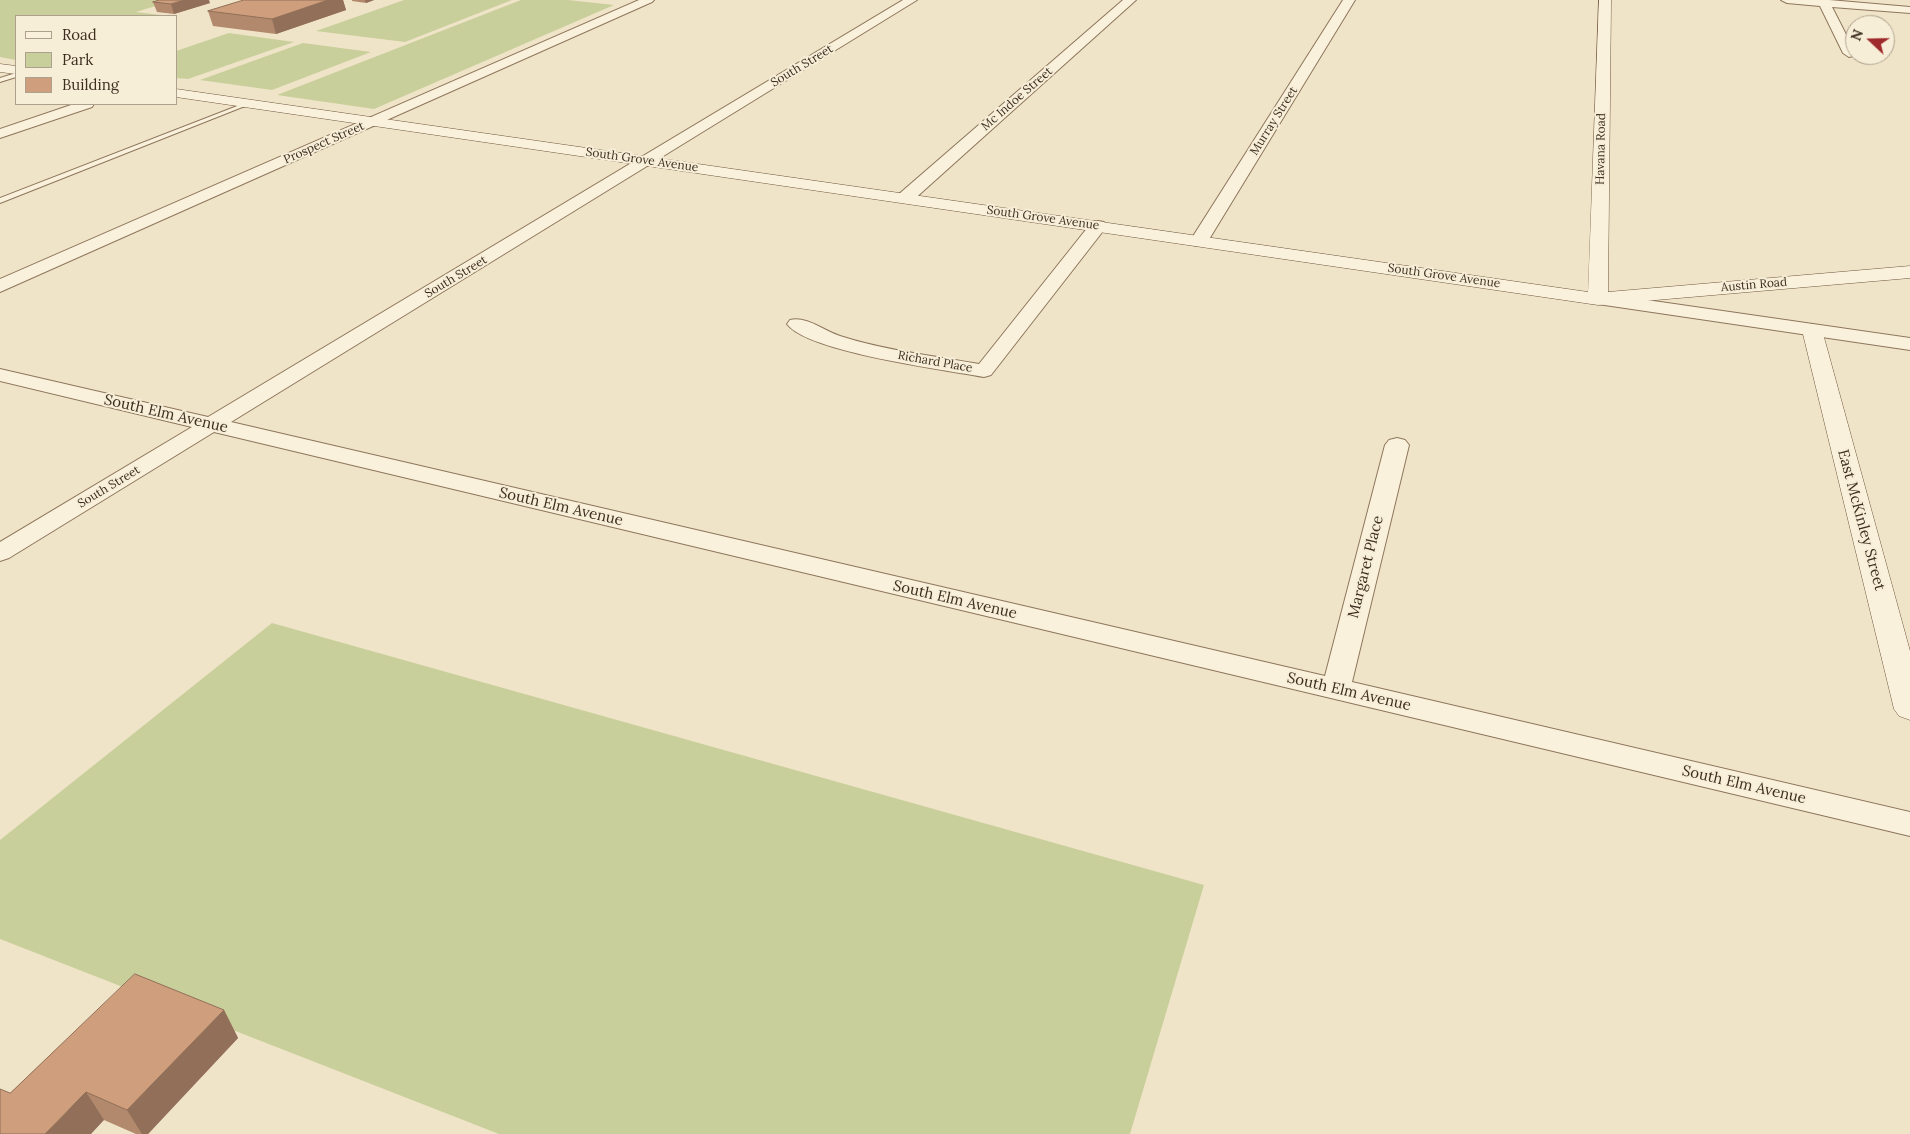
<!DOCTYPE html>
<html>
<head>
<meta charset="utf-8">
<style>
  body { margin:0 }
  #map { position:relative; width:1910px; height:1134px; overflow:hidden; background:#f0e4c8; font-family:Lora,serif }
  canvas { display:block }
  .legend { position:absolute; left:15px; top:15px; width:162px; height:90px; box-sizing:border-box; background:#f7eed8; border:1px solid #ada18e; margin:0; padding:6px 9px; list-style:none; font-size:15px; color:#3d2e20 }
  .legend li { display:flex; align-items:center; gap:10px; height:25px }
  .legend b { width:25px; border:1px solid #ada18e }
  .north { position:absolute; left:1845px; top:15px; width:50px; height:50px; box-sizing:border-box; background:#f7eed8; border:1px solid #ada18e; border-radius:50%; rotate:291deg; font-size:14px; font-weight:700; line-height:20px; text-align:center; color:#3d2e20 }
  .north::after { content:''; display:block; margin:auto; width:18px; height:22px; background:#9e2a2b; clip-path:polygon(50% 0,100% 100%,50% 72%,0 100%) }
</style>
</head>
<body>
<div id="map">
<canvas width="1910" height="1134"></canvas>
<ul class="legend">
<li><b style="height:6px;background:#faf1dc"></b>Road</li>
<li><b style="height:14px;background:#c9cf9b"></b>Park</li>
<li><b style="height:14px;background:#cf9f7d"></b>Building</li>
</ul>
<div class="north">N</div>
</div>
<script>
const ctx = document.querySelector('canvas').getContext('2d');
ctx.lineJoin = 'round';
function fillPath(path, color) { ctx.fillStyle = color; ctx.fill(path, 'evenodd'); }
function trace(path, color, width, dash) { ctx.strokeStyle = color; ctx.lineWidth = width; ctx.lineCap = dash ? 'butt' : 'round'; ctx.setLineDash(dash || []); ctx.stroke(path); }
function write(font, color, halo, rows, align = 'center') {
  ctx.font = font + ' Lora,serif'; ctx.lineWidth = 4; ctx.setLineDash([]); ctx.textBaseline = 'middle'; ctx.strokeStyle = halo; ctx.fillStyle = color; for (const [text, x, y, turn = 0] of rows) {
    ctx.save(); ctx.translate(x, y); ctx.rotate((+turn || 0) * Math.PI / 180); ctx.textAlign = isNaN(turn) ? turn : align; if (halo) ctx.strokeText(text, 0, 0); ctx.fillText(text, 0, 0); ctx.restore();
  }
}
const green = new Path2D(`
  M0 0H175L136 12 169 16H16V60L0 57Z
  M404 0H512L405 42 316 31Z
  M521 0H568L614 5 374 109 277 95Z
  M229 33 294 42 188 79 176 78V51Z
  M303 43 371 52 272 90 200 80Z
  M272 623 1204 885 1130 1134H499L0 939V840Z`);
const lane = new Path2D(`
  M16 73V77L0 82V78Z
  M245 103 250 104 0 203V198Z`);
const street = new Path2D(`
  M639 0H654L652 2 0 292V279Z
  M903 0H917L231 422 1325 676 1385 445 1389 440 1397 438 1405 440 1409 445 1352 682 1910 812V836L214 432 9 558 0 561V542L192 427 0 381V369L208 417Z
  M1123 0H1136L911 202H899L897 198 899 194Z
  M1343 0H1355L1208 241 1205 245 1199 246 1193 245 1190 241Z
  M1781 0H1829L1910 7V13L1832 7 1855 52 1853 56 1849 57 1843 53 1820 6 1787 3Z
  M74 104H94L92 107 0 138V129Z
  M1098 221 1104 222 1107 226 991 375 984 377C946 370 807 352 787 324L790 320C807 316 824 331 840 336 884 350 933 356 979 364L1092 222Z
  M1598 293 1910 338V350L1591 303 1588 299 1591 295Z`);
const secondary = new Path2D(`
  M1599 0H1611L1608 292 1910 266V278L1598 305 176 97V89L1588 292Z
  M0 64 16 66V74L0 72Z
  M1812 324 1819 326 1822 330 1910 651V720L1899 716 1894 709 1802 330 1805 326Z`);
const wall = new Path2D(`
  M244 0H343L346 10 276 34 213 26 208 11Z
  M352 0H374L366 3 352 1Z
  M153 2 210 3 174 14 157 12Z
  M224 1010 238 1038 148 1134H136L104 1120 10 1093Z`);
const shadedWall = new Path2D(`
  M184 0H209L210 3 174 14 171 4Z
  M328 0H343L346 10 276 34 272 19Z
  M365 0H374L366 3Z
  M224 1010 238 1038 148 1134H142L127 1110Z
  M86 1092 104 1120 91 1134H45Z`);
const building = new Path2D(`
  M160 0H184L171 4 153 2Z
  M244 0H328L272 19 208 11Z
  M135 974 224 1010 127 1110 86 1092 45 1134H0V1089L10 1093Z`);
const farStreetnames = [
  ["South Street",802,66,-31],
  ["Mc Indoe Street",1017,99,-41],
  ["Murray Street",1274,121,-58],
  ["Prospect Street",324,143,-24],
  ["Havana Road",1601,149,-89],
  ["South Grove Avenue",642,160,8],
  ["South Grove Avenue",1043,218,8],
  ["South Grove Avenue",1444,276,8],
  ["South Street",456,277,-31],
  ["Austin Road",1754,285,-5],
  ["Richard Place",935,362,10],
  ["South Street",109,487,-31]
];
const streetNames = [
  ["South Elm Avenue",166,414,13],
  ["South Elm Avenue",561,507,13],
  ["East McKinley Street",1861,520,75],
  ["Margaret Place",1366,567,-76],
  ["South Elm Avenue",955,600,13],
  ["South Elm Avenue",1349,692,13],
  ["South Elm Avenue",1744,785,13]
];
fillPath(green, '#c9cf9b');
trace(lane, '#8d765c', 2);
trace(street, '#8d765c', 2);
trace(secondary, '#6f573f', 1);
fillPath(lane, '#faf1dc');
fillPath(street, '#faf1dc');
fillPath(secondary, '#faf1dc');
fillPath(wall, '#b2896c');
fillPath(shadedWall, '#916f58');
fillPath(building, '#cf9f7d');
trace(building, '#916f58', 1);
write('12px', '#3d2e20', '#f7eed8', farStreetnames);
write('15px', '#3d2e20', '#f7eed8', streetNames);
</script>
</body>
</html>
